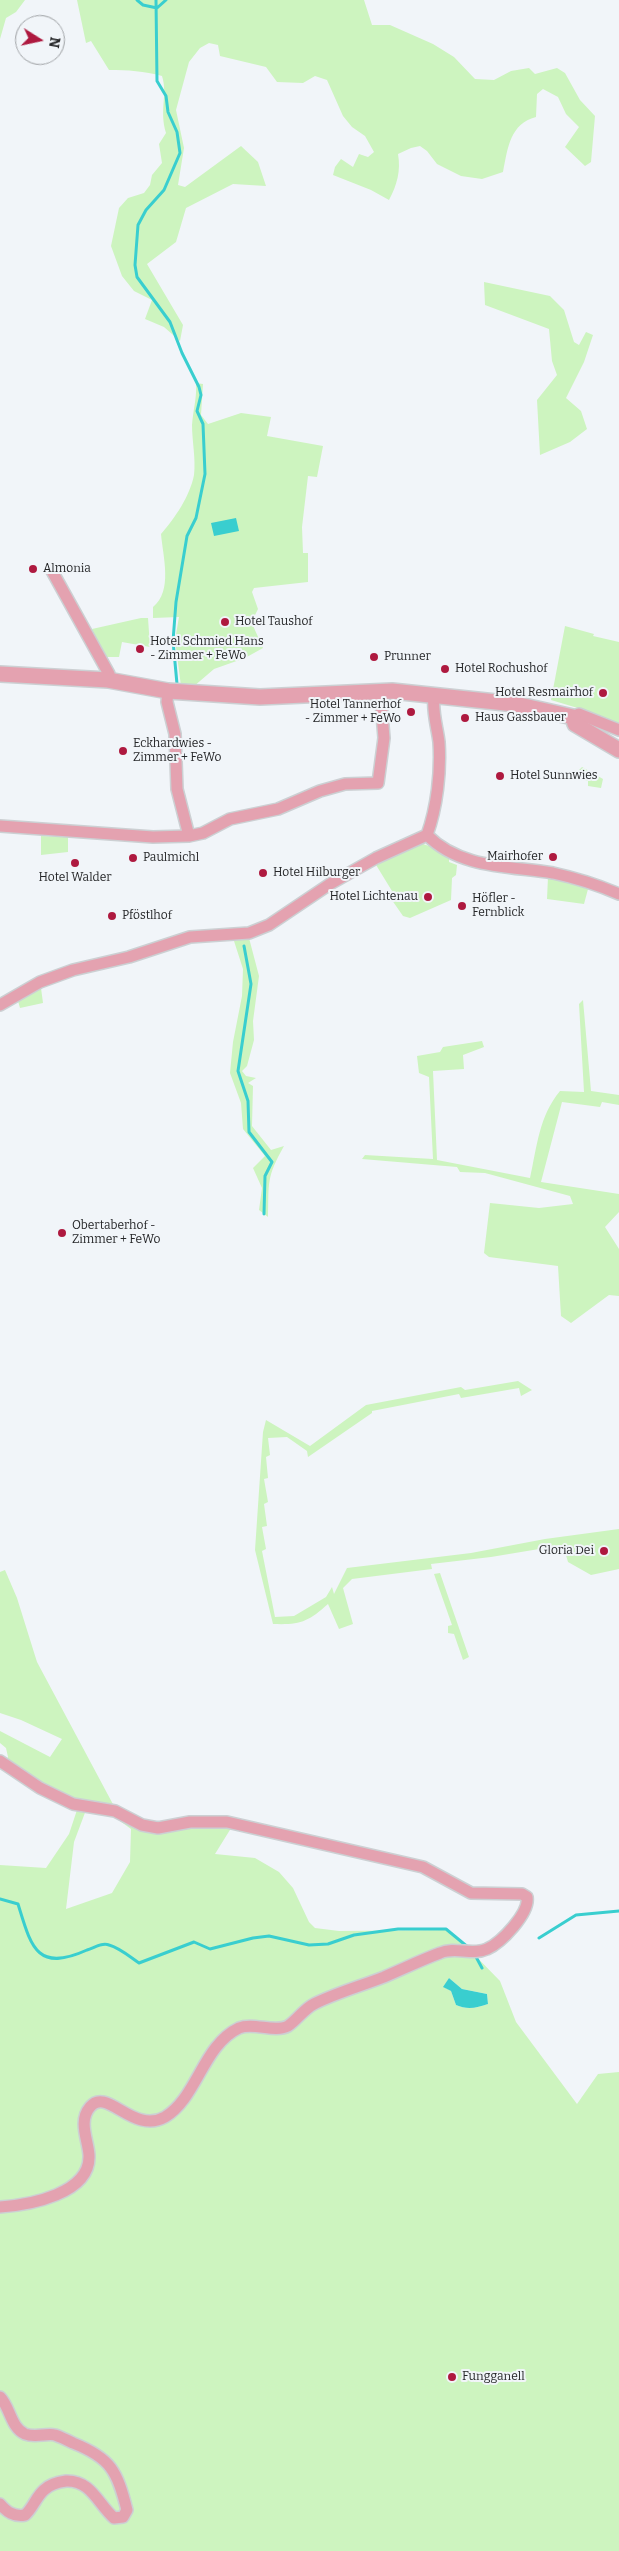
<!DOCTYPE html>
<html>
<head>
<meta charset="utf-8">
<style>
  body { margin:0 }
  #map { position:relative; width:619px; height:2551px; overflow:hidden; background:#f1f5f9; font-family:Bitter,serif }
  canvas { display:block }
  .north { position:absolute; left:15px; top:15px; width:50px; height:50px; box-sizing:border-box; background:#f1f5f9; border:1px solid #9fa2a5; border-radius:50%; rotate:100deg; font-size:14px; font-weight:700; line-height:20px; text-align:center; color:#252628 }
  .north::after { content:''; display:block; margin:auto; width:18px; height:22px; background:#ae193f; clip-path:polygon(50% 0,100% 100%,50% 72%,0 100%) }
</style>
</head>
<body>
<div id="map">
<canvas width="619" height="2551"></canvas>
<div class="north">N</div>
</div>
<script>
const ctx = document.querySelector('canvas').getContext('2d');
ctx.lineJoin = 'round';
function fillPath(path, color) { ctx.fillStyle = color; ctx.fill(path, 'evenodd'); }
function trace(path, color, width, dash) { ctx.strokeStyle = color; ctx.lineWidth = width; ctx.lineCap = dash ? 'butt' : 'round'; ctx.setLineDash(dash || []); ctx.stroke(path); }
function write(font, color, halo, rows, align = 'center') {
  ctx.font = font + ' Bitter,serif'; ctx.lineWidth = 4; ctx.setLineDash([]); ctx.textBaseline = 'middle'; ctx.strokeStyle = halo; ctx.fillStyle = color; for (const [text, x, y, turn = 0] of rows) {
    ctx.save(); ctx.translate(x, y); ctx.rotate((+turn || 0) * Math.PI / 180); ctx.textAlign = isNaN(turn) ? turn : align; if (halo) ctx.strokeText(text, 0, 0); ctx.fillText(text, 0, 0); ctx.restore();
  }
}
const green = new Path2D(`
  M0 0H25L16 12 6 18 0 39Z
  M77 0H364L372 25H390L433 44 454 57 475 79 494 80 511 71 529 68 535 74 557 68 565 73 580 100 595 116 591 162 585 166 565 147 579 127 566 114 558 97 543 89 537 94 536 117C510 124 508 147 503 172L482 179 461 176 437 164 427 151 420 146 411 148 398 154C401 171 397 185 389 200L371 190 333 175 335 167 341 159 353 167 359 154 368 157 374 152 365 136 352 127 343 116 327 80 315 76 303 83 277 82 266 67 220 56 218 45 209 43 200 48 189 62 176 110 184 148 178 185 185 187 241 146 258 162 266 186 233 184 186 208 176 242 147 264 183 325 180 341 164 327 145 319 152 300 134 291 122 276 111 246 119 208 128 198 144 193 150 185 152 175 162 163 159 144 166 133C159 110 168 95 162 76 144 71 128 70 109 70L91 41 86 43Z
  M484 282 550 296 564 310 574 342 579 345 586 332 593 335 584 362 566 398 581 411 587 429 570 442 540 455 537 400 557 375 552 361 549 329 485 305Z
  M196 383 203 384 201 415 208 424 241 413 271 417 267 436 323 446 317 477 308 476 302 527 303 553H308V582L254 588 252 592 258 609 254 617 250 619 263 648 245 658 214 669 193 687 181 686 175 640 179 617 153 618V607C173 591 163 557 161 534 175 518 190 496 194 475 196 459 192 441 192 425 193 410 197 398 196 383Z
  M141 618H148L150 647 122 642 119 657H105L92 629Z
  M565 626 594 634 593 636 619 642V726L591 712 551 700Z
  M582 767 603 779 601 788 588 786V781L570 779Z
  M41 836 68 837V852L41 855Z
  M423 844 432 847 449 859V862L457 865 456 875 452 878 451 900 410 918 403 916 387 893 392 891 373 860Z
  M548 877 588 889 584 904 547 899Z
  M249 938 259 976 253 1021 254 1040 247 1066 242 1071 246 1076 256 1078 248 1083 253 1086 252 1126 271 1150 284 1146C266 1178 269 1183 268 1217L259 1210 262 1188 253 1168 265 1156 243 1129 241 1103 230 1073 233 1042 242 996 243 969 234 941Z
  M41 988 43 1003 20 1008 18 1001Z
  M583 1000 591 1091 619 1095V1105L602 1102 600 1107 562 1102 541 1182 619 1194V1212L605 1227 619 1249V1296L609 1295 571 1323 561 1316 558 1266 489 1257 484 1253 490 1203 539 1208 573 1204 570 1196 485 1173 460 1172 457 1167 362 1159 365 1155 433 1159 429 1077 419 1073 417 1056 440 1052 443 1047 482 1041 484 1047 463 1055 464 1069 433 1071 437 1160 530 1178C537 1147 539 1116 560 1091L584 1092 579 1004Z
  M518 1381 532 1390 521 1396 519 1388 461 1398 459 1394 372 1411V1413L308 1457 307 1451 287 1437 268 1438 270 1455 266 1457 268 1478 264 1479 268 1502 264 1504 267 1526 262 1527 266 1549 262 1551 275 1617 294 1616 326 1597 332 1587 334 1594 347 1568 471 1553 545 1539 619 1529V1569L591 1575 568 1562 563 1545 491 1557 431 1564 432 1569 352 1579 343 1588 353 1624 339 1629 328 1604C308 1622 300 1625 273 1624L255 1550 263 1432 266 1420 310 1446 366 1405 461 1387 465 1390Z
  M5 1570 17 1598 37 1662 115 1808 78 1802 4 1763 8 1757 6 1748 0 1743V1731L50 1757 62 1739 21 1720 0 1713V1572Z
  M440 1573 469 1657 463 1660 454 1634 448 1633V1626L452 1625 434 1574Z
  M77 1810 119 1811 163 1831 204 1823 233 1825 215 1854 255 1858 279 1872 293 1888 309 1922 315 1928 339 1931 446 1930 462 1942 500 1981 516 2022 577 2104 598 2074 619 2072V2551H0V1865L46 1868 69 1834ZM86 1810 113 1816 131 1829 130 1862 112 1893 66 1909 74 1842ZM449 1978 462 1989 487 1994 488 2004C477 2008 467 2010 456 2005L451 1991 444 1987Z`);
const water = new Path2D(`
  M236 518 239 531 214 536 211 523Z
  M449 1978 462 1989 487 1994 488 2004C477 2008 467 2010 456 2005L451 1991 443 1987Z`);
const stream = new Path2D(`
  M137 0 143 5 157 8 166 0
  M156 0 157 81 166 96 168 112 177 132 180 153 164 190 146 210 138 225 135 265 137 277 170 322 182 353 199 387 201 395 197 411 203 424 205 474 196 518 187 536 176 602 173 641 177 684
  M244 946 251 984 238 1071 248 1101 249 1132 272 1162 265 1176 264 1214
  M0 1899 18 1904C31 1946 36 1973 87 1950 94 1948 102 1942 109 1945 120 1948 130 1957 139 1963L194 1942 210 1949 253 1938 269 1936 309 1945 328 1944 354 1935 398 1929H446L469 1948
  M539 1938 576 1915 619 1911
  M475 1955 482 1968`);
const minor = new Path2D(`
  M52 571 109 674 108 680
  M168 691 167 702 175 734 177 789 189 836 203 833 230 819 278 809 320 791 345 784 378 783 384 738 380 690
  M573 717 579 714 619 730
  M0 826 153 837 189 836
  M427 835C460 869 511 866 553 873 576 878 598 885 619 894
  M427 835C437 807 441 772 439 742 437 726 432 712 434 695
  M0 1005 40 982 73 970 129 957 190 937 249 933 269 925 330 884 376 858 427 835
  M0 1761 40 1788 73 1804 115 1811 142 1825 158 1828 190 1822H227L423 1867 471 1893 522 1894 527 1897C530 1913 501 1943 487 1949 472 1956 455 1946 440 1953 421 1960 403 1969 384 1977 361 1986 336 1993 314 2004 304 2009 297 2020 288 2026 275 2033 253 2022 239 2028 203 2045 197 2098 165 2117 133 2135 107 2086 90 2107 78 2121 88 2140 89 2155 91 2194 29 2205 0 2207
  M0 2397C10 2407 11 2428 25 2434 35 2438 46 2433 55 2435 61 2437 67 2440 73 2443 111 2458 117 2471 127 2510L123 2517 114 2518C98 2504 91 2480 66 2481 58 2482 50 2484 44 2490 36 2497 33 2508 25 2515 14 2517 7 2512 0 2504`);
const tertiary = new Path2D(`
  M0 674 108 680 168 691 260 697 392 691 515 704 573 717 575 724 619 750`);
const markers = [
  [33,569,5,"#ae193f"],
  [225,622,5,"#ae193f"],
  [140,649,5,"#ae193f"],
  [374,657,5,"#ae193f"],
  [445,669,5,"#ae193f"],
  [603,693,5,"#ae193f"],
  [411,712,5,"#ae193f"],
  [465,718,5,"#ae193f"],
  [123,751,5,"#ae193f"],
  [500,776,5,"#ae193f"],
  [553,857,5,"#ae193f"],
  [133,858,5,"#ae193f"],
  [75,863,5,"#ae193f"],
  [263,873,5,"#ae193f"],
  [428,897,5,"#ae193f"],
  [462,906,5,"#ae193f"],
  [112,916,5,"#ae193f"],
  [62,1233,5,"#ae193f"],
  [604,1551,5,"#ae193f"],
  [452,2377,5,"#ae193f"]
];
const poiNames = [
  ["Almonia",43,569],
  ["Hotel Taushof",235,622],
  ["Hotel Schmied Hans",150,642],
  ["- Zimmer + FeWo",150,656],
  ["Prunner",384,657],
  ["Hotel Rochushof",455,669],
  ["Hotel Resmairhof",593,693,"right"],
  ["Hotel Tannerhof",401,705,"right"],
  ["- Zimmer + FeWo",401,719,"right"],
  ["Haus Gassbauer",475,718],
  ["Eckhardwies -",133,744],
  ["Zimmer + FeWo",133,758],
  ["Hotel Sunnwies",510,776],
  ["Mairhofer",543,857,"right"],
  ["Paulmichl",143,858],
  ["Hotel Hilburger",273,873],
  ["Hotel Walder",75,878,"center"],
  ["Hotel Lichtenau",418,897,"right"],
  ["Höfler -",472,899],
  ["Fernblick",472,913],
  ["Pföstlhof",122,916],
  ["Obertaberhof -",72,1226],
  ["Zimmer + FeWo",72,1240],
  ["Gloria Dei",594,1551,"right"],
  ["Fungganell",462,2377]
];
fillPath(green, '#cdf4bf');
fillPath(water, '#39cecf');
trace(stream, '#39cecf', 3);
trace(minor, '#ccd0d3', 14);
trace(tertiary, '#ccd0d3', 18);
trace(minor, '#e4a2b0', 11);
trace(tertiary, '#e4a2b0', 15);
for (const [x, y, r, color] of markers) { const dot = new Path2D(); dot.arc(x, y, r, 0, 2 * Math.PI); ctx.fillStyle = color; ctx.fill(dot); trace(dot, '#f1f5f9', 2); }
write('12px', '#252628', '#f1f5f9', poiNames, 'left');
</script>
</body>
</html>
